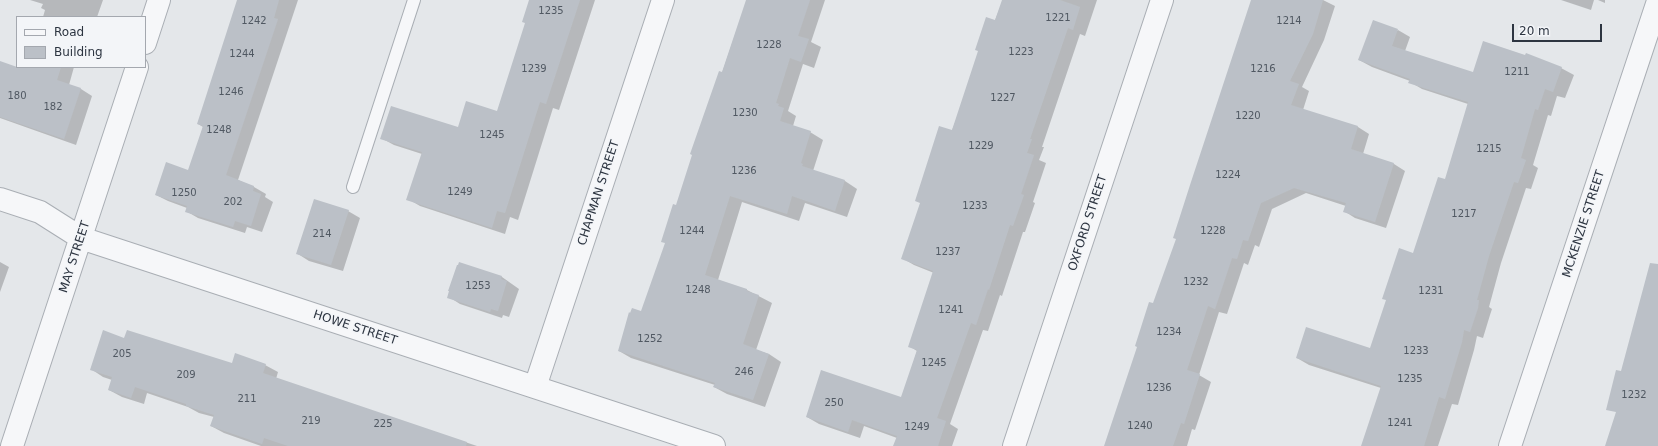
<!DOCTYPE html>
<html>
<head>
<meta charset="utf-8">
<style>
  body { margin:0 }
  #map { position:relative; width:1658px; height:446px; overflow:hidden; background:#e4e7ea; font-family:"DejaVu Sans",sans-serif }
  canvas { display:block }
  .legend { position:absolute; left:16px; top:16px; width:130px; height:52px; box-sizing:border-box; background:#f3f5f8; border:1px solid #a4a8af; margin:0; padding:5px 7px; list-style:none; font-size:12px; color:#2d3541 }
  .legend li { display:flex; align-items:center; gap:8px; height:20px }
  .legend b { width:20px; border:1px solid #a4a8af }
  .scale { position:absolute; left:1512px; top:24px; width:90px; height:18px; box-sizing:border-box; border:2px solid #2d3541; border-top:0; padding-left:5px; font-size:12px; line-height:14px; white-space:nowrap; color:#2d3541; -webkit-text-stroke:3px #f3f5f8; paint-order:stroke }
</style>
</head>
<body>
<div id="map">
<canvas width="1658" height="446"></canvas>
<ul class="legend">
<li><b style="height:5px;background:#f6f7f9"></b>Road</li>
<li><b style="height:11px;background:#bbc0c7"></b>Building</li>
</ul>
<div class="scale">20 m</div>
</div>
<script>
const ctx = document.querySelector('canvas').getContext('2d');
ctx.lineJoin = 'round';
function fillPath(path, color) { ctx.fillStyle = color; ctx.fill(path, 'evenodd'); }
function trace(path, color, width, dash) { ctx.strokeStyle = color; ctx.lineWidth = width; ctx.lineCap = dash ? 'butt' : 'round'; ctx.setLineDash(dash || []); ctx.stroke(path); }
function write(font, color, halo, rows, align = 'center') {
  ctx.font = font + ' "DejaVu Sans",sans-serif'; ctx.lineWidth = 3; ctx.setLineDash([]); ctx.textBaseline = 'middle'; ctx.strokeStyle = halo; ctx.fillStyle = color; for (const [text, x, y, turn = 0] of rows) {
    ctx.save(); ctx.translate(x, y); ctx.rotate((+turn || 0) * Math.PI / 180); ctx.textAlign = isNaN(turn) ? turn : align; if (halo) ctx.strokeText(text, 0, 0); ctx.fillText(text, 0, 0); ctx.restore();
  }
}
const shadow = new Path2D(`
  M30 0H103L97 17H43L45 10 41 8 43 4Z
  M239 0H298L238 180 254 187 266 194 265 197 273 202 262 232 247 227 245 233 198 218 186 211 187 208 168 201 156 195 189 171 203 127 198 124Z
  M530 0H595L559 110 553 108 518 220 510 217 505 234 420 206 408 199 422 154 394 145 381 138 458 129 497 113 526 23Z
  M747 0H825L811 42 821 47 814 68 803 64 788 111 796 116 793 126 810 132 823 140 813 171 845 181 857 189 847 217 805 203 799 221 742 202 718 280 747 290 772 303 756 350 769 354 781 362 765 407 727 394 714 387 715 385 631 358 619 351 630 314 642 312 666 243 676 207Z
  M1003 0H1097L1085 36 1080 34 1042 147H1044L1039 160 1046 163 1033 202 1035 203 1025 232H1023L1002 296 1000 295 988 331 983 330 950 424 958 429 952 446H895L897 438 864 426 860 438 819 424 807 417 902 398 917 351 909 346 934 273 914 265 902 258Z
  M1252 0H1323L1335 6 1324 40 1302 87 1309 91 1303 110 1358 127 1369 134 1363 154 1394 164 1405 171 1386 228 1355 218 1344 211 1346 206 1306 193 1272 209 1259 247 1255 245 1248 265 1244 263 1227 314 1219 312 1199 375 1211 382 1195 430 1192 429 1187 446H1105L1177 239Z
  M1561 0H1594L1591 10Z
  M1598 0H1605V3Z
  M1398 30 1410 37 1405 51 1474 73 1561 68 1574 75 1565 98 1557 96 1551 116 1548 115 1533 165 1538 168 1531 189 1526 188 1501 263 1489 307 1492 309 1490 315 1483 338 1477 336 1474 350 1458 405 1452 404 1438 446H1363L1381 388 1309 365 1297 358 1371 350 1446 181 1468 104 1422 89 1410 82V81L1372 67 1359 60Z
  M0 63 25 70 26 67H74L69 85 81 89 92 96 76 145 0 118Z
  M348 211 360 218 343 271 309 261 298 254Z
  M0 262 9 267 0 292Z
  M460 263 502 277 519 289 509 317 503 315 502 318 460 304 449 297Z
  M124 339 232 364 265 365 278 372 276 379 477 446H261L224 433 211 426 214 417 199 413 188 407 147 393 144 404 122 397 109 390 112 380 103 377 91 369Z`);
const building = new Path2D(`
  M237 0H279L274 18 278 19 226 175 254 186 253 191 261 194 251 226 235 221 233 227 185 212 187 206 155 195 166 162 188 170 203 126 197 124Z
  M529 0H580L546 104 540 102 505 213 497 211 492 228 406 200 422 152 380 139 391 106 458 127 466 101 497 111 525 23 522 22Z
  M746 0H810L798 36 809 39 801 62 790 58 776 103 779 104 778 106 784 108 780 121 811 131 801 163 803 164 802 166 845 180 835 211 792 196 787 214 730 196 705 275 747 289V291L759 295 743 344 769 354 753 400 713 387 715 383 618 351 629 312 630 313 632 308 641 311 665 243 661 242 673 204 676 205 692 155 690 154 719 71 722 72Z
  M1002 0H1060L1080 7 1073 30 1068 28 1030 139H1032L1027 153 1034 155 1021 194 1024 195 1013 226 1010 225 989 290 988 289 976 325 971 323 937 418 946 421 938 446H893L897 436 852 420 848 432 806 417 821 370 901 397 917 350 908 347 933 271 901 259 920 203 915 201 939 126 952 130 978 51 975 50 986 17 995 20Z
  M1251 0H1323L1313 34 1290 81 1299 84 1291 105 1358 126 1351 149 1394 163 1375 222 1343 212 1346 203 1294 188 1261 203 1248 241 1243 240 1237 259 1232 258 1215 309 1208 306 1187 370 1200 374 1184 424 1181 423 1173 446H1104L1137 347 1135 346 1149 302 1153 303 1176 239 1173 238 1190 185Z
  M1373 20 1398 29 1392 46 1473 72 1483 41 1525 55 1526 53 1562 67 1553 92 1545 89 1538 110 1535 109 1521 158 1526 160 1518 183 1514 182 1489 256 1477 300H1479L1478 308 1470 332 1464 330 1462 342 1445 399 1439 397 1424 446H1361L1381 386 1296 358 1306 327 1370 348 1386 300 1382 299 1399 248 1413 253 1438 177 1445 179 1468 102 1408 83 1410 79 1358 60Z
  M0 61 17 67H61L57 80 81 88 64 139 0 117Z
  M314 199 349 210 331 265 296 254Z
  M459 262 502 276 501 279 507 281 498 311 491 309 490 312 447 298 449 291H448L457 265H458Z
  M1650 263 1658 264V446H1605L1616 412 1606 410 1616 370 1621 371Z
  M103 330 124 338 127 330 232 363 235 353 266 364 263 373 467 442 466 446H288L264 438 262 444 210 426 214 415 186 406V404L135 387 131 398 108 390 112 377 90 370Z`);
const lane = new Path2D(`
  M353 187 414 0`);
const street = new Path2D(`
  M145 43 159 0
  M0 199 40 212 81 238 714 446
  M535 387 663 0
  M12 446 137 67
  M1014 446 1162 0
  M1510 446 1658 1`);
const numberNames = [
  ["1235",551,11],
  ["1221",1058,18],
  ["1242",254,21],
  ["1214",1289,21],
  ["1228",769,45],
  ["1223",1021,52],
  ["1244",242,54],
  ["1239",534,69],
  ["1216",1263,69],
  ["1211",1517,72],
  ["1246",231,92],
  ["180",17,96],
  ["1227",1003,98],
  ["182",53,107],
  ["1230",745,113],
  ["1220",1248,116],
  ["1248",219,130],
  ["1245",492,135],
  ["1229",981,146],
  ["1215",1489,149],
  ["1236",744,171],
  ["1224",1228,175],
  ["1249",460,192],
  ["1250",184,193],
  ["202",233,202],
  ["1233",975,206],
  ["1217",1464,214],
  ["1244",692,231],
  ["1228",1213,231],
  ["214",322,234],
  ["1237",948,252],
  ["1232",1196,282],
  ["1253",478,286],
  ["1248",698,290],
  ["1231",1431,291],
  ["1241",951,310],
  ["1234",1169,332],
  ["1252",650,339],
  ["1233",1416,351],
  ["205",122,354],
  ["1245",934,363],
  ["246",744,372],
  ["209",186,375],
  ["1235",1410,379],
  ["1236",1159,388],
  ["1232",1634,395],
  ["211",247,399],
  ["250",834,403],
  ["219",311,421],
  ["1241",1400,423],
  ["225",383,424],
  ["1240",1140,426],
  ["1249",917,427]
];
const streetNames = [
  ["CHAPMAN STREET",599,193,-72],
  ["OXFORD STREET",1088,223,-72],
  ["MCKENZIE STREET",1584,224,-72],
  ["MAY STREET",75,257,-72],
  ["HOWE STREET",355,328,18]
];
fillPath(shadow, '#0003');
fillPath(building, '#bbc0c7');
trace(lane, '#a9aeb4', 14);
trace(street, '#a9aeb4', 24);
trace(lane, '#f6f7f9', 12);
trace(street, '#f6f7f9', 22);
write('10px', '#505862', null, numberNames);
write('12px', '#2d3541', '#f3f5f8', streetNames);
</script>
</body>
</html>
